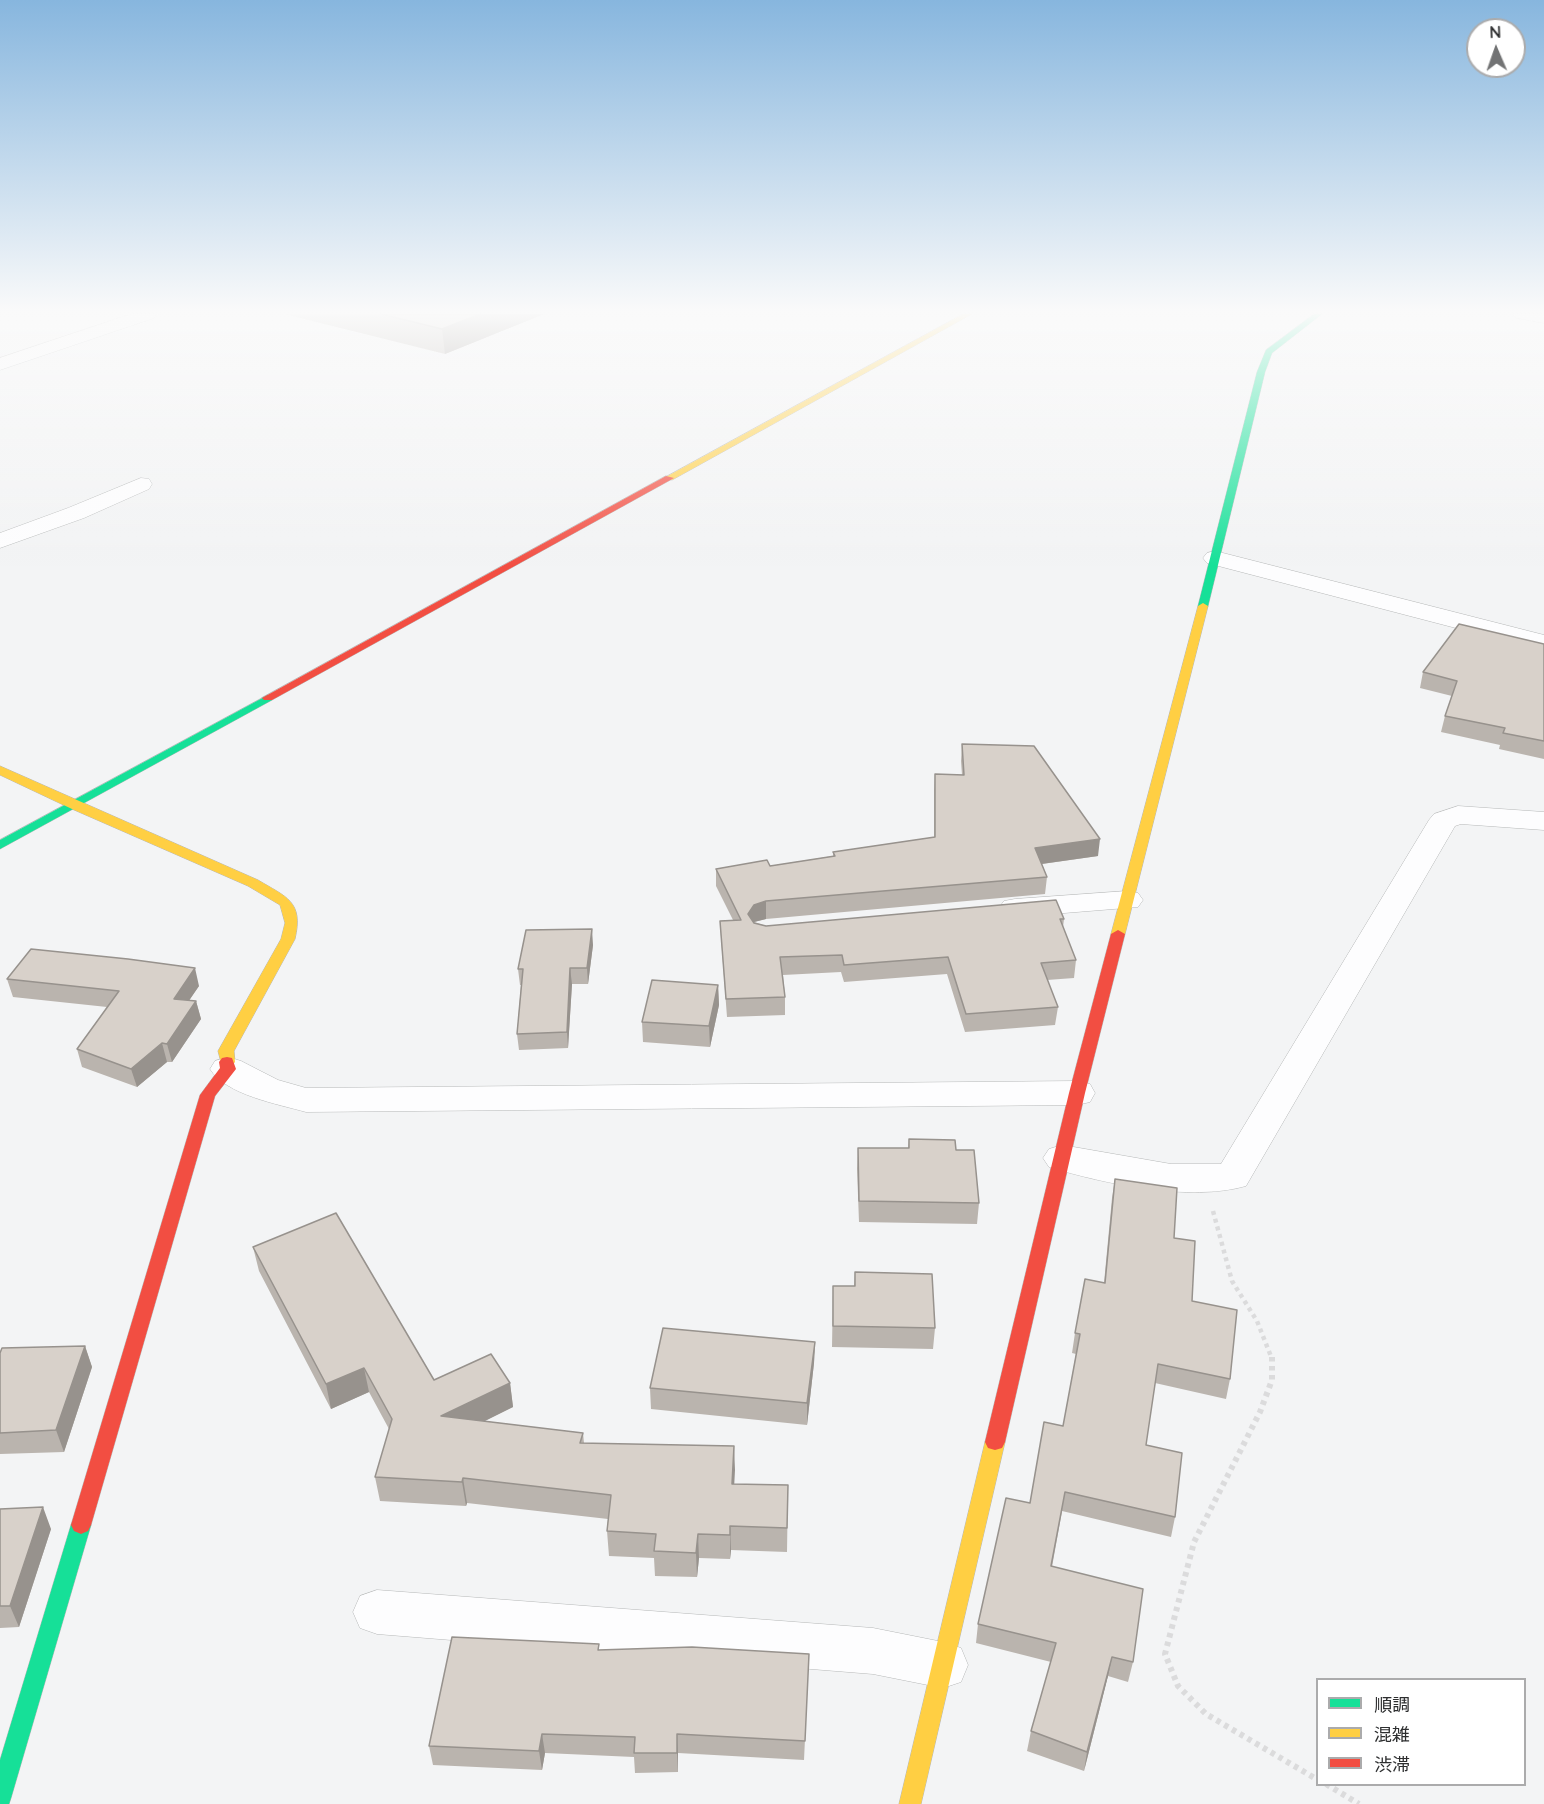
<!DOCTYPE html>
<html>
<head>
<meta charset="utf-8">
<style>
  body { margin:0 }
  #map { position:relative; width:1544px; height:1804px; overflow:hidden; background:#f3f4f5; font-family:Quicksand,"Noto Sans JP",sans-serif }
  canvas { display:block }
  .legend { position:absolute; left:1316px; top:1678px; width:210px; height:108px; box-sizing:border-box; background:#fff; border:2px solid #ababac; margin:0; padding:8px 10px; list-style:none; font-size:18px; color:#2d2e2f }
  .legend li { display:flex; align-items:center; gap:12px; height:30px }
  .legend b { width:30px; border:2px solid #ababac }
  .north { position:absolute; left:1466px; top:18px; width:60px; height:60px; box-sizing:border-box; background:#fff; border:2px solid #ababac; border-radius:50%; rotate:358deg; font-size:16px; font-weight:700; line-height:24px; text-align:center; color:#2d2e2f }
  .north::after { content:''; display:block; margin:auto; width:21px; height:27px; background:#727374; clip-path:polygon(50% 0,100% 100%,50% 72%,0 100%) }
</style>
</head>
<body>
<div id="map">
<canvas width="1544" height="1804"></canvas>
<ul class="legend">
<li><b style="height:8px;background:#16e098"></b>順調</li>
<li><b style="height:8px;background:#ffcf43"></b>混雑</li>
<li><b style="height:8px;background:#f24e42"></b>渋滞</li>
</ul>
<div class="north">N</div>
</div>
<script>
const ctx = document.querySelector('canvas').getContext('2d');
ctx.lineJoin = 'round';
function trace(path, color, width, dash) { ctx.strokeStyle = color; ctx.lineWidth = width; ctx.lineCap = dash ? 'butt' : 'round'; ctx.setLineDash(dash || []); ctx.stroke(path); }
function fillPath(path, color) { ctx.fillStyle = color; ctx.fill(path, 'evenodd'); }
const pathFar1 = new Path2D(`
  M1213 1211 1232 1281 1257 1321 1272 1359`);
const path = new Path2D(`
  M1272 1357V1380L1260 1412 1194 1542 1165 1654 1178 1686 1206 1714 1318 1780
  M1326 1784 1359 1804`);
const street = new Path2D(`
  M131 314H157L154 318 0 370V358Z
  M1513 314H1544V323L1516 318Z
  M141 478 149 479 152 484 149 489 84 518 0 548V533L68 508Z
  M1215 551 1544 635V651L1207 563 1203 558 1207 553Z
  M1458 806 1544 812V830L1461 824 1455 826 1246 1186C1190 1202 1105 1184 1049 1167L1043 1158 1049 1149 1062 1145 1171 1164H1221L1429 820 1434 814Z
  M1127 891 1138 893 1143 900 1138 907 1015 917 1004 915 999 908 1004 901 1015 899Z
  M228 1057 241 1061 278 1080 306 1088 1077 1081 1090 1084 1095 1093 1090 1102 1077 1105 306 1112C278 1104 226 1095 210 1069L215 1061Z
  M377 1590 873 1628 943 1642 961 1648 968 1665 961 1682 943 1688 873 1674 377 1634 360 1628 353 1612 360 1596Z`);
const fast = new Path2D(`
  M1314 314H1322L1272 353 1265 372 1208 606 1207 608H1199L1198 606 1257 372 1266 350Z
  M268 695 272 696V700L0 849V840Z
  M81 1516 88 1519 91 1525 11 1798 9 1804H0V1760L71 1525 74 1519Z`);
const slow = new Path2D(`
  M963 314H972L672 480 664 478Z
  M1203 603 1208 606 1125 934 1118 938 1113 937 1111 934 1198 606Z
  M0 766 258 880C286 897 304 901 295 939L234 1051 235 1062 232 1066H222L218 1051 281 939 285 923 280 905 248 886 72 809 0 775Z
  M995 1434 1002 1436 1005 1442 921 1804H899L985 1442 988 1436Z`);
const jam = new Path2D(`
  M666 476 674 478 272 700H264L262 698Z
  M1118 930 1125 934 1085 1093 1005 1442 1002 1448 995 1450 988 1448 985 1442 1069 1093 1111 934Z
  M227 1057 232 1058 236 1069 215 1096 91 1525 88 1531 81 1534 74 1531 71 1525 200 1095 220 1068 219 1062 222 1058Z`);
const wall = new Path2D(`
  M284 314H544L445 354Z
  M1544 644V759L1499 749 1500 745 1441 732 1445 716 1452 696 1420 688 1423 672Z
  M962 744 1098 856 1042 864 1047 877 1045 894 766 919 754 922 766 926 1064 919 1063 927 1076 960 1074 978 1047 980 1058 1007 1055 1025 965 1032 947 974 844 982 841 972 783 975 785 997V1015L727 1017 721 938 720 921 733 920 716 886V869L770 866 833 856V852L934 837V791L935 774 962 775 961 761Z
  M593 945 588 984H572L568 1048 519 1050 517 1034 521 985H520L518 969Z
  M7 979 199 986 189 1000 196 1001 201 1019 172 1062H167L137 1087 82 1067 77 1049 107 1007 13 997Z
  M718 985 719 1005 710 1047 643 1042 642 1022Z
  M909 1139 956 1150 979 1203 977 1224 859 1222 857 1169 858 1148H908Z
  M1115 1179 1174 1238 1192 1301 1230 1379 1226 1399 1155 1383 1146 1445 1175 1517 1171 1537 1062 1511 1052 1567 1133 1662 1128 1682 1108 1676 1084 1771 1027 1751 1031 1731 1051 1662 976 1643 978 1624 1063 1426 1076 1354 1072 1353 1075 1333 1104 1283 1112 1198Z
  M253 1247 434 1380 510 1383 513 1407 484 1421 583 1433 584 1443 734 1446V1484L788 1485 787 1552 731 1550 730 1559 699 1558 697 1577 655 1576 654 1558 609 1556 607 1531 608 1519 467 1503 466 1506 380 1501 375 1477 389 1429 369 1392 331 1409 259 1271Z
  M855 1272 935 1328 933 1349 832 1347 833 1286H854Z
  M815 1342 814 1363 807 1425 651 1409 650 1388Z
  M85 1346 92 1367 64 1452 0 1454V1353Z
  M0 1509 51 1529 19 1627 0 1628Z
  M599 1650 809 1654 804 1760 678 1753V1772L635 1773 634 1757 545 1753 542 1770 433 1765 429 1746Z`);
const shadedWall = new Path2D(`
  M480 314H544L445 354 442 329Z
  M1100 839 1098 856 1034 865 1035 848Z
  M766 901V919L754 922 748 931V914L754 905Z
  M592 929 593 945 588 984 587 968Z
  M195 968 199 986 178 1017 174 999Z
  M570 968 572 984 568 1048 567 1032Z
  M718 985 719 1005 710 1047 709 1026Z
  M196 1001 201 1019 172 1062 167 1044Z
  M162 1043 167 1062 137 1087 131 1069Z
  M815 1342 814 1363 807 1425V1403Z
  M85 1346 92 1367 64 1452 56 1430Z
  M364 1368 369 1392 331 1409 326 1384Z
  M510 1383 513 1407 445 1441 441 1416Z
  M734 1446 735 1470 733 1508 732 1484Z
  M463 1478 467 1503 466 1506 462 1482Z
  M43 1507 51 1529 19 1627 10 1606Z
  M730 1526 731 1550 730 1559Z
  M698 1534 699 1558 697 1577 696 1553Z
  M1112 1657 1108 1676 1084 1771 1087 1752Z
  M542 1734 545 1753 542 1770 539 1751Z
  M677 1734 678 1753V1772L677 1753Z`);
const building = new Path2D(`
  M381 314H480L442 329Z
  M1459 624 1544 644V741L1503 733 1505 728 1445 716 1457 681 1423 672Z
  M962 744 1034 746 1100 839 1035 848 1047 877 766 901 754 905 748 914 754 923 766 926 1056 900 1064 919H1060L1076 960 1041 963 1058 1007 966 1014 948 957 844 965 842 955 780 957 785 997 726 999 720 921 741 920 716 869 767 860 770 866 835 856 833 852 935 837V774L964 775Z
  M592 929 587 968H570L567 1032 517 1034 523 969H518L526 930Z
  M31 949 128 959 195 968 174 999 196 1001 167 1044 162 1043 131 1069 77 1049 119 991 7 979Z
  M652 980 718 985 709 1026 642 1022Z
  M909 1139 955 1140 956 1150H974L979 1203 859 1201 858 1148H909Z
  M1115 1179 1177 1188 1174 1238 1195 1241 1192 1301 1237 1310 1230 1379 1158 1364 1146 1445 1182 1453 1175 1517 1065 1492 1051 1566 1143 1589 1133 1662 1112 1657 1087 1752 1031 1731 1056 1643 978 1624 1006 1498 1030 1503 1044 1422 1063 1426 1080 1334 1075 1333 1085 1279 1105 1283Z
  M336 1213 434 1380 491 1354 510 1383 441 1416 583 1433 580 1443 734 1446 732 1484 788 1485 787 1528 730 1526V1535L698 1534 696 1553 654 1551 656 1534 607 1531 611 1495 463 1478 462 1482 375 1477 392 1419 364 1368 326 1384 253 1247Z
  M855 1272 932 1274 935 1328 833 1326V1286H855Z
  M663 1328 815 1342 807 1403 650 1388Z
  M85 1346 56 1430 0 1433V1353L2 1348Z
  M43 1507 10 1606H0V1509Z
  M452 1637 599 1644 598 1650 692 1647 809 1654 805 1741 677 1734V1753H634L635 1737 542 1734 539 1751 429 1746Z`);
trace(street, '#b6b8b8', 1);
trace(fast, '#b6b8b8', 1);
trace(slow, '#b6b8b8', 1);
trace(jam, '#b6b8b8', 1);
trace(pathFar1, '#dbdbdc', 4.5, [4, 4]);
trace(path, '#dbdbdc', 6, [4.5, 4.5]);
fillPath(street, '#fdfdfe');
fillPath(fast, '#16e098');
fillPath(slow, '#ffcf43');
fillPath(jam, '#f24e42');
fillPath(wall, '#bab4ae');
fillPath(shadedWall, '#97928d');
fillPath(building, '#d8d1ca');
trace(building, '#97928d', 1.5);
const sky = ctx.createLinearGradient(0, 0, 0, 566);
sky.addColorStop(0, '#87b6de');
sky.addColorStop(0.55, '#fafafa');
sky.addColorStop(1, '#fafafa00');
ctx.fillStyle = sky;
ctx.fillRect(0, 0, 1544, 566);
</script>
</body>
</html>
